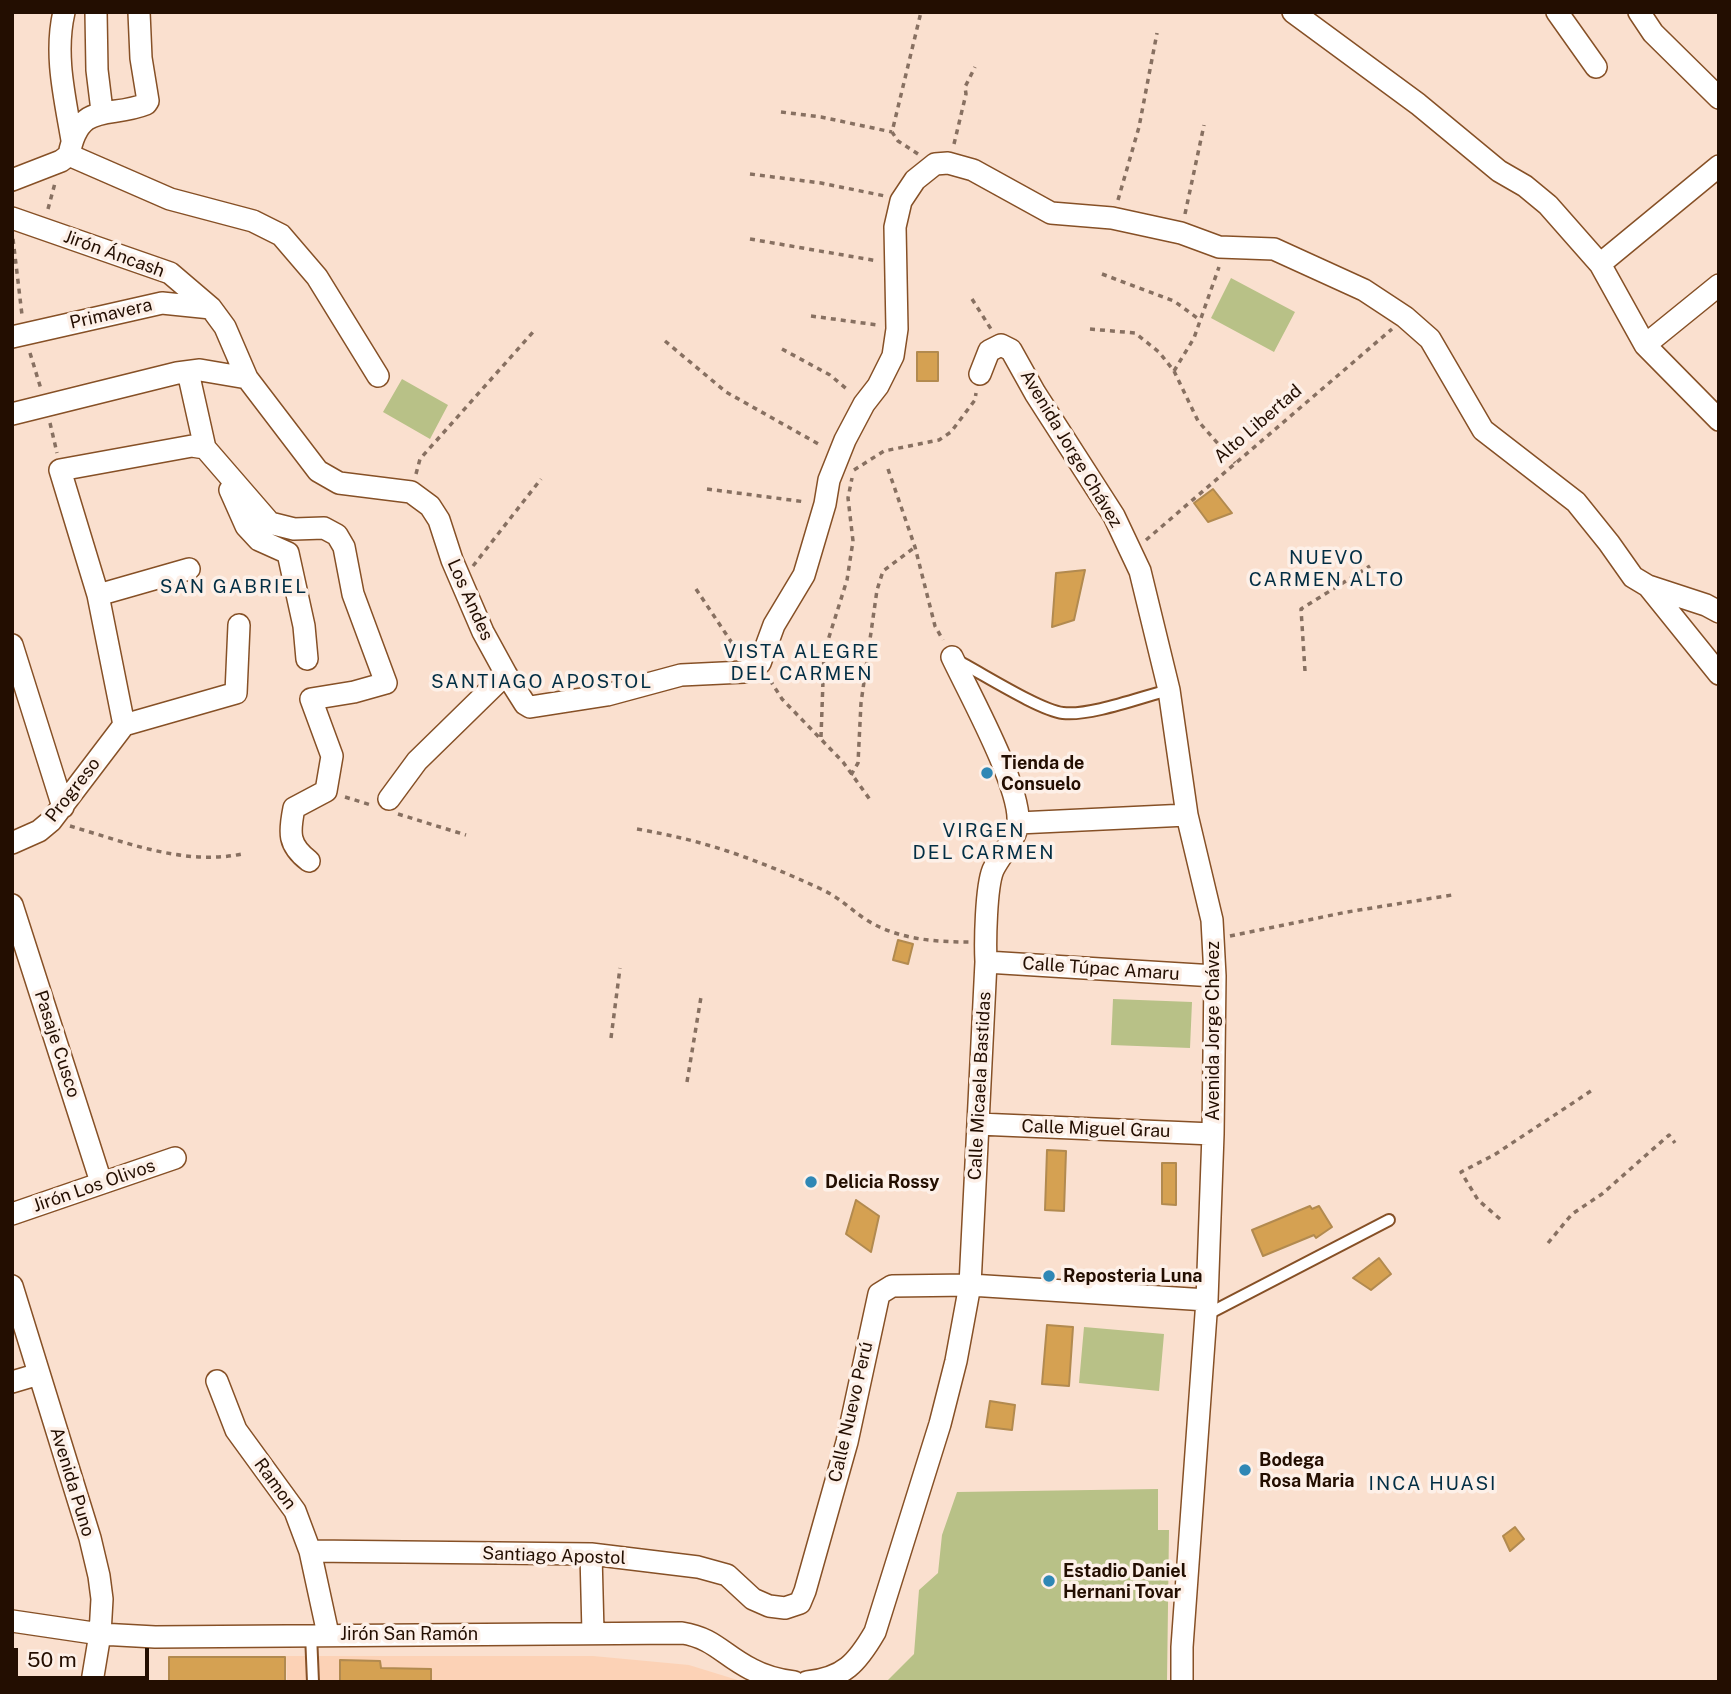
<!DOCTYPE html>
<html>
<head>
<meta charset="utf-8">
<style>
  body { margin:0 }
  #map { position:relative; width:1731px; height:1694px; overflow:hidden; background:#fae0cf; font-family:"Public Sans",sans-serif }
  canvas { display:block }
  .frame { position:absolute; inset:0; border:14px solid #230e01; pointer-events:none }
  .scale { position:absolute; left:14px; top:1648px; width:135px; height:32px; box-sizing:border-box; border:4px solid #230e01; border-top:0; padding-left:9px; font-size:21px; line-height:24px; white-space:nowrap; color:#230e01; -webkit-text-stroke:5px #fdf0e8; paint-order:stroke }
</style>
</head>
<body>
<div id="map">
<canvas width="1731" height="1694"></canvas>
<div class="frame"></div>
<div class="scale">50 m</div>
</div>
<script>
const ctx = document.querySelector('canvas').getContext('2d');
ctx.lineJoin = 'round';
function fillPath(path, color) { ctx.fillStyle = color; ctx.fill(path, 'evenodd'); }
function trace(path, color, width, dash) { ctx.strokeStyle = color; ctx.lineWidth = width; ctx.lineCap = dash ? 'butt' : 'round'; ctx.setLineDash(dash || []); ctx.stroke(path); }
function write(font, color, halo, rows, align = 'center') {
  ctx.font = font + ' "Public Sans",sans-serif'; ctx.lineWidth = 7; ctx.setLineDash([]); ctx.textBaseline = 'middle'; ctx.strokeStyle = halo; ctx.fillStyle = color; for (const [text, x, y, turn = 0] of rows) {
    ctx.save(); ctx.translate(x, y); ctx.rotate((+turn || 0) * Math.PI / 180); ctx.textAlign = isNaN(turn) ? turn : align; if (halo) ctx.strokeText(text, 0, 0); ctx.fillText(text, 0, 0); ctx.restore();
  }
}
const built = new Path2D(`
  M286 1656H593L689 1665 744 1682H287Z`);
const green = new Path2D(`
  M1231 278 1295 312 1274 352 1211 318Z
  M402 379 448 405 430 439 383 412Z
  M1113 999 1192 1002 1190 1048 1111 1045Z
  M1084 1327 1164 1334 1159 1391 1079 1383Z
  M1158 1489V1530H1169L1167 1682H886L914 1654 919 1590 938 1573 942 1535 957 1492Z`);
const building = new Path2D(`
  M917 352H938V381H917Z
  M1213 489 1232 513 1208 522 1194 503Z
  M1085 570 1074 620 1052 627 1056 573Z
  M898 940 913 944 908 964 893 960Z
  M1047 1150 1066 1151 1064 1211 1045 1210Z
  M1162 1163H1176V1205L1162 1204Z
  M856 1200 879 1216 871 1252 846 1234Z
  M1310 1206 1312 1209 1319 1206 1332 1227 1316 1238 1314 1235 1263 1256 1252 1230Z
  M1379 1258 1391 1274 1371 1290 1353 1278Z
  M1047 1325 1073 1327 1069 1386 1042 1384Z
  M990 1401 1015 1405 1012 1430 986 1427Z
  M1515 1527 1524 1539 1510 1551 1503 1536Z
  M169 1657H285V1682H169Z
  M340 1660 380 1661 381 1668 431 1669V1682H340Z`);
const path = new Path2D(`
  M781 112 821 117 892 132
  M954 144 966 94 965 87 975 67
  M918 154 898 141 892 132 921 12
  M750 174 821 183 885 196
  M1118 200 1139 127 1157 33
  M48 209 55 183
  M1185 214 1204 125
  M13 239 22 315
  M750 239 878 261
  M1102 274 1174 301 1200 320
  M972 299 991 329
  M811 316 878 325
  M1090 329 1135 333 1159 352 1174 371 1198 421 1235 463
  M665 341 726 392 822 446
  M782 349 830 375 849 391
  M30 353 41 389
  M1174 371 1194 338 1219 267
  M50 423 57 453
  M888 469 915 547 935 626 943 640
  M854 470 884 451 939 440 951 432 975 400 976 393
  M416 474 420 459 534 331
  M707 489 806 502
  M1146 540 1392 329
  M473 566 541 479
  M696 589 732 643 736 654
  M1305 671 1301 609 1370 566
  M770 680 782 699 843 762 871 801
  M821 737 824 653 847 580 853 541 848 498 852 478
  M851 775 858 763 861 703 877 590 883 571 915 547
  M345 797 371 805
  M398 814 466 835
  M70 826C125 842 184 866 242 854
  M637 829C707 841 756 859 821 889 840 898 849 908 865 919 896 939 933 942 969 942
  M1230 936 1347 912 1452 895
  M611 1038 620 968
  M687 1082 701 997
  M1500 1219 1478 1200 1461 1172 1494 1155 1594 1089
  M1548 1243 1572 1214 1602 1194 1669 1135 1675 1143`);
const lane = new Path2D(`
  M956 660C980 672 1039 710 1063 713 1091 716 1141 697 1169 690
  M1206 1315 1389 1220
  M311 1634 313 1682`);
const street = new Path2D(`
  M64 12C54 55 65 98 72 140
  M96 12 97 70 102 111
  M1293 12 1418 104 1499 171 1525 186 1548 205 1600 264 1645 345 1719 420
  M1557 12 1596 67
  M1639 12 1653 33 1719 98
  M69 155 170 199 253 221 281 235 317 277 378 376
  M12 180 61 161 69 155C79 100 109 119 146 104L148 101 141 58 139 12
  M12 218 170 273 211 308 225 327 247 378
  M1600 264 1719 166
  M12 337 162 303 211 308
  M1645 345 1719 285
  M188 372 205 448
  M980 374 989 351 1001 345 1011 350 1035 393 1114 516 1140 571 1169 690 1187 815 1212 920 1215 976 1213 1134 1207 1300 1182 1647V1682
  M12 414 177 373 200 370 247 378 318 471 339 483 411 492 430 506 439 520 452 560 483 632 506 674 525 704 530 707 607 695 681 675 744 672 760 663 774 625 804 575 825 504 829 480 845 440 864 404 878 386 893 356 897 329 895 227 901 201 915 180 935 164 948 163 973 170 1051 213 1112 218 1181 233 1219 247 1274 249 1364 290 1405 317 1430 339 1483 430 1576 502 1609 543 1633 577 1648 586 1706 605 1719 612
  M230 490 246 526 259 540 288 553 304 626 307 659
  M1648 586 1719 674
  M98 595 189 569
  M12 645 63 807
  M124 725 98 595 60 470 192 446 205 448 270 523 294 529 324 528 337 535 344 547 353 594 386 683 354 692 311 699 332 756 326 791 294 808C289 833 288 845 309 861
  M124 725 236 693 239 625
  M389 799 417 761 506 674
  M1018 823 1187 815
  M12 843 39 831 51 821 124 725
  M12 905 101 1182
  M986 962 1215 976
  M978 1124 1213 1134
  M12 1214 175 1158
  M12 1286 90 1538 99 1576 102 1599 100 1634 92 1682
  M217 1381 236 1430 295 1511 310 1551 328 1634
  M12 1382 39 1374
  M310 1551 591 1554 698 1567 727 1575 753 1599 769 1606 785 1608 800 1603 805 1591 847 1442 879 1294 892 1286 970 1285 1207 1300
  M591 1554 593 1633
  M12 1621 100 1634 155 1637 682 1633C714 1638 723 1655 751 1669 764 1676 779 1680 794 1682
  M807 1682C844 1678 857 1663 875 1632L940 1424 956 1361 970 1285 986 962C985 942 986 887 993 870 1000 855 1016 840 1018 823 1021 787 969 693 952 657`);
const markers = [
  [987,773,7,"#2f87b5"],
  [811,1182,7,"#2f87b5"],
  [1049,1276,7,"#2f87b5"],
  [1245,1470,7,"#2f87b5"],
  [1049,1581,7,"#2f87b5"]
];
const streetNames = [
  ["Jirón Áncash",114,254,20],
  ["Primavera",111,314,-13],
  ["Alto Libertad",1258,424,-41],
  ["Avenida Jorge Chávez",1071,449,59],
  ["Los Andes",470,600,66],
  ["Progreso",73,790,-52],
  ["Calle Túpac Amaru",1101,969,4],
  ["Avenida Jorge Chávez",1213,1031,-90],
  ["Pasaje Cusco",57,1044,72],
  ["Calle Micaela Bastidas",980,1086,-87],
  ["Calle Miguel Grau",1096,1129,2],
  ["Jirón Los Olivos",94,1186,-19],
  ["Calle Nuevo Perú",851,1412,-77],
  ["Avenida Puno",72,1482,73],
  ["Ramon",275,1484,54],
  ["Santiago Apostol",554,1556,2],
  ["Jirón San Ramón",409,1634]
];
const poiNames = [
  ["Tienda de",1001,763],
  ["Consuelo",1001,784],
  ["Delicia Rossy",825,1182],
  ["Reposteria Luna",1063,1276],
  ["Bodega",1259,1460],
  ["Rosa Maria",1259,1481],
  ["Estadio Daniel",1063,1571],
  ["Hernani Tovar",1063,1592]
];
const neighbourhoodNames = [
  ["NUEVO",1327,558],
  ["CARMEN ALTO",1327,580],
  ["SAN GABRIEL",234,587],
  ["VISTA ALEGRE",802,652],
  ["DEL CARMEN",802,674],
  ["SANTIAGO APOSTOL",542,682],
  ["VIRGEN",984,831],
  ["DEL CARMEN",984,853],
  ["INCA HUASI",1433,1484]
];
fillPath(built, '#fcd2b6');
fillPath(green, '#b8c187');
fillPath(building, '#d5a152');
trace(building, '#b28a4f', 2);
trace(lane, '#865026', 14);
trace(street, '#865026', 24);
trace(path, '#877061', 3.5, [5, 5]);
trace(lane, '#fff', 10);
trace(street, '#fff', 21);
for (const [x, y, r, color] of markers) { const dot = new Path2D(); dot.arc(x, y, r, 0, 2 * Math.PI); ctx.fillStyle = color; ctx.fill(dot); trace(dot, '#fdf0e8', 2.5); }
write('18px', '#230e01', '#fdf0e8', streetNames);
write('bold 18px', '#230e01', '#fdf0e8', poiNames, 'left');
ctx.letterSpacing = '2px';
write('19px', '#022e44', '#fdf0e8', neighbourhoodNames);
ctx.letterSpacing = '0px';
</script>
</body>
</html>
